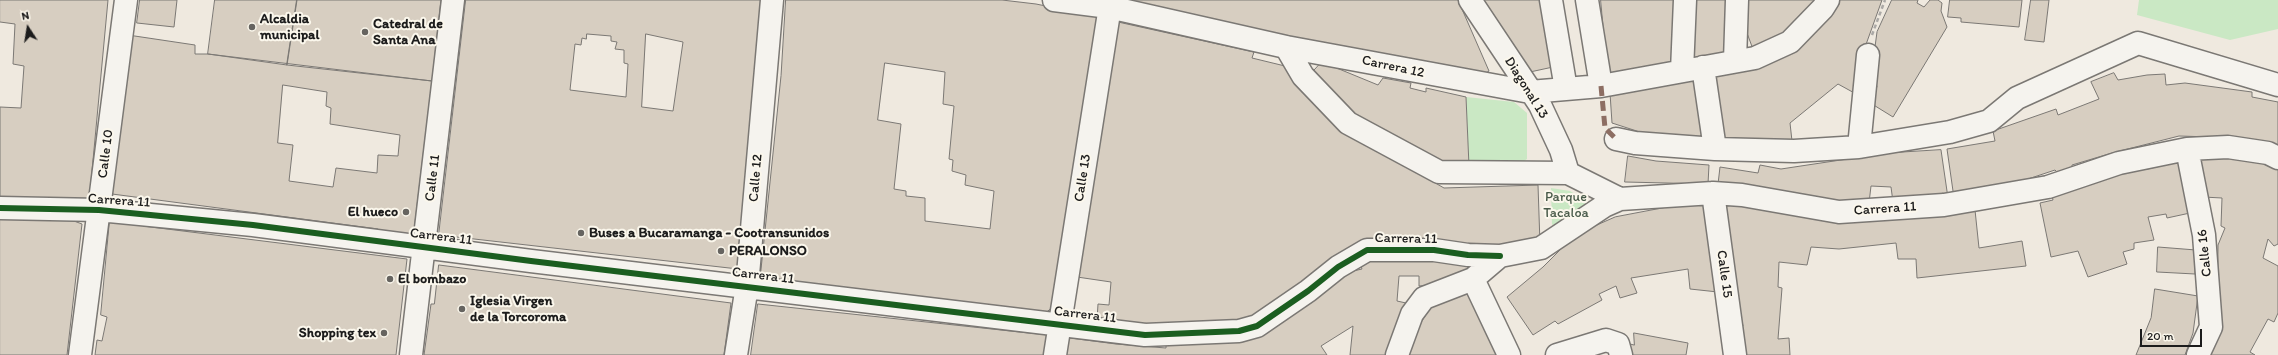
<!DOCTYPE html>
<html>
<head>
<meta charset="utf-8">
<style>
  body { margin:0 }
  #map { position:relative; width:2278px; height:355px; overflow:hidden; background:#efe9df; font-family:Itim,sans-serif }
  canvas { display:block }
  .north { position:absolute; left:8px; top:8px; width:40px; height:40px; -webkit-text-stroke:3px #fbf7ec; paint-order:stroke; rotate:348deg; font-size:11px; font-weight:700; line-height:16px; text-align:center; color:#1c1c1c }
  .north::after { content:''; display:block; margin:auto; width:14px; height:18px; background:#1c1c1c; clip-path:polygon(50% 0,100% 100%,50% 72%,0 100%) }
  .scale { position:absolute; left:2140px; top:329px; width:62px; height:18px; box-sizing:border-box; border:2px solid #1c1c1c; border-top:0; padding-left:5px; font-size:12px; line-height:14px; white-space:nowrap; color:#1c1c1c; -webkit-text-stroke:3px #fbf7ec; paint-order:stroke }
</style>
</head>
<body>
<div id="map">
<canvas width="2278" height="355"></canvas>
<div class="north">N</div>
<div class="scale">20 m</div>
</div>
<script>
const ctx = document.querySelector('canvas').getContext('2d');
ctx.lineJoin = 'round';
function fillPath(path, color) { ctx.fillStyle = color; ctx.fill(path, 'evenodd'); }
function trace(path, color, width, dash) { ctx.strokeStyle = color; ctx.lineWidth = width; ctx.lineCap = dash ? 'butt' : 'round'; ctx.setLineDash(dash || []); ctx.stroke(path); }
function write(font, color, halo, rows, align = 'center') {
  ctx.font = font + ' Itim,sans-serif'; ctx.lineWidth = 4; ctx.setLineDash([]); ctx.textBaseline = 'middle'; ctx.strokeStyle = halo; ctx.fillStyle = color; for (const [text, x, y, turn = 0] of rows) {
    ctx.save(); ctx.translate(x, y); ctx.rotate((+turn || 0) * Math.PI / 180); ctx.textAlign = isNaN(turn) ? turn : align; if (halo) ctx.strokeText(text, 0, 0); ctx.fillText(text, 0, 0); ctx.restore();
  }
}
const green = new Path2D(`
  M2139 0H2278V29L2230 40 2137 15Z
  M1466 97 1514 102 1527 113V159L1521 163 1469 166Z
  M1551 188 1570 191 1585 200 1584 214 1552 225Z`);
const building = new Path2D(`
  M0 0H108L89 203 0 200V107L21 108 24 66 13 64 15 24 0 22Z
  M140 0H177L174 27 137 23Z
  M215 0H297L287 65 208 54Z
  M297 0H441L432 81 287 65Z
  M466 0H764L738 269 439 235ZM587 34 611 36V41L617 42 615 49 624 50V63L628 64 626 97 570 90 575 44 581 45 582 38 586 39ZM646 34 683 42 673 111 642 107Z
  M786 0H1002L1036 4 1100 17 1056 304 1041 317 760 279 781 76ZM885 63 945 72 943 104 954 106 949 159 953 160 952 171 966 175 965 185 994 191 990 229 925 221V198L906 196V191L894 189 901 124 878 120Z
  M1121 0H1458L1489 71 1481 76 1266 34Z
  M1481 0H1542L1553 67 1530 72Z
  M1601 0H1678L1676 67 1608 77Z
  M1692 0H1732L1729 56 1690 64Z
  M1746 0H1815L1803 19 1785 40 1754 52 1747 33Z
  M1839 0H1882L1864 50 1858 95 1838 84 1790 123 1792 141 1719 140 1709 73 1768 62Z
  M1892 0H1918L1917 3 1924 7 1930 0H1938L1942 3 1941 11 1947 27 1893 117 1872 104 1873 92 1877 87 1872 69 1877 32Z
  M1950 0H2022L2019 27 1961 22V18L1948 17Z
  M2031 0H2049L2044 42 2025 40Z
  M1118 22 1254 52 1252 58 1285 66 1339 128 1444 188 1538 185 1540 244 1466 253 1363 241 1259 321 1145 329 1097 320 1098 304 1109 305 1111 282 1077 277Z
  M128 35 195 45V54H208L432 81 413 239 378 232V229L112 194ZM283 85 327 92 326 106 331 108 330 124 400 135 398 156 378 155 377 173 336 168 333 187 289 181 293 145 278 143Z
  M1322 62 1378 85 1383 78 1411 83 1410 88 1426 92V88L1466 97 1469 166H1442L1352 121 1308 77Z
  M2114 73 2118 80 2147 75 2165 74 2166 85 2185 83 2252 92V97L2278 102V146L2243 138 2179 136 2112 153 2072 165V167L2057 172 2055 170 2007 186 1954 198 1947 149 1995 141 1993 131 2056 109 2058 115 2099 99 2091 82Z
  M1699 80 1706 139 1649 135 1612 123 1610 93Z
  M1941 150 1948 198 1893 202 1891 187 1871 186 1869 203 1828 204 1718 184 1720 167 1758 173 1760 165 1781 169 1887 153Z
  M2199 155 2244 158 2278 168V244L2274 246 2268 239 2263 258 2278 266V313L2274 322 2268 319 2250 352 2255 355H2204L2217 328 2218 245 2225 228 2221 226 2222 198 2203 197Z
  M1628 156 1656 161 1709 165 1708 184 1625 182Z
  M2179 162 2190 213 2167 218 2166 214 2148 217 2154 240 2134 243V249L2123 252 2127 264 2088 277 2078 251 2051 257 2040 203 2053 200 2052 196 2145 165 2146 169Z
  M1706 200 1718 292 1690 289 1688 269 1631 278 1637 293 1620 298 1616 286 1599 294 1602 300 1558 324 1555 321 1533 335 1507 297 1543 267 1568 242 1590 228 1615 217Z
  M1720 201 1975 210 1979 248 2022 241 2026 266 1917 278 1916 259H1898L1896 243 1839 249 1811 247 1807 265 1779 262 1778 287 1782 288 1778 339 1789 338 1790 355H1744L1740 326H1743L1736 297Z
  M0 216 66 218 82 224 67 355H0Z
  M110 219 143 223V226L407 259 396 355H95L97 340 102 341 107 317 101 315Z
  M2158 247 2196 250 2195 274 2157 272Z
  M1389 258 1476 261 1475 271 1444 285 1419 286V276H1399L1397 301 1406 303 1387 355H1350L1353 326 1321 346 1327 355H1061L1063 337 1116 344 1166 348V343L1253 335 1340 274 1362 269 1360 264Z
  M439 265 731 303 724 355H424L431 304H434Z
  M1465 287 1500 355H1404L1411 338 1436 299Z
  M2155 289 2198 296 2193 333 2185 355H2136L2151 318Z
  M758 304 1048 335 1045 355H751Z
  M1634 333 1688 343 1686 355H1628L1630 344 1634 345Z`);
const path = new Path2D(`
  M1872 35 1885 0`);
const minor = new Path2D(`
  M1054 0 1109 7 1286 47 1530 92 1601 86 1755 58 1790 42 1823 8 1828 0
  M1470 0 1540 105 1561 150 1568 173 1620 199
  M1551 0 1566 89
  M1587 0 1601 86
  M1286 47 1303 76 1348 123 1439 172 1568 173
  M1735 61 1737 0
  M1703 67 1715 149
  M1682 71 1685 0
  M1616 139 1635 143 1715 149 1794 151 1859 147 1950 132 1989 121 2017 98 2138 43 2278 85
  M1859 147 1868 55
  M2187 149 2204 235 2211 327 2198 355
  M1713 193 1735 355
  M0 208 99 210 253 225 531 261 1145 335 1239 331 1257 326 1308 291 1338 267 1367 250H1434L1468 255 1500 256
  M1473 279 1509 355
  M80 355 126 0
  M411 355 453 0
  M736 355 747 286 772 0
  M1055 355 1111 0
  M1397 355 1412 314 1424 298 1473 279 1500 256 1541 248 1604 206 1620 199 1713 193 1742 195 1839 212 1944 205 2048 187 2119 163 2187 149 2228 147 2268 153 2278 158
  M1557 355 1606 340 1618 344 1621 355`);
const quiet = new Path2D(`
  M1601 86 1605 128 1616 139`);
const cycleway = new Path2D(`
  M0 208 99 210 253 225 531 261 1145 335 1239 331 1257 326 1308 291 1338 267 1367 250H1434L1468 255 1500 256`);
const markers = [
  [252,27,4,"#666460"],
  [365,32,4,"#666460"],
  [406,212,4,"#666460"],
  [581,233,4,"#666460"],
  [721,251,4,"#666460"],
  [390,279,4,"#666460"],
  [462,309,4,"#666460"],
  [384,333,4,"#666460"]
];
const poiNames = [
  ["Alcaldia",260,19],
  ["municipal",260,35],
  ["Catedral de",373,24],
  ["Santa Ana",373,40],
  ["El hueco",398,212,"right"],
  ["Buses a Bucaramanga - Cootransunidos",589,233],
  ["PERALONSO",729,251],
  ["El bombazo",398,279],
  ["Iglesia Virgen",470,301],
  ["de la Torcoroma",470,317],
  ["Shopping tex",376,333,"right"]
];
const streetNames = [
  ["Carrera 12",1393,67,12],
  ["Diagonal 13",1526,88,58],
  ["Calle 10",106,154,-83],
  ["Calle 11",433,178,-83],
  ["Calle 12",756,178,-85],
  ["Calle 13",1083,178,-81],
  ["Carrera 11",119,201,4],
  ["Carrera 11",1885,209,-4],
  ["Carrera 11",441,237,7],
  ["Carrera 11",1406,239,1],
  ["Calle 16",2205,253,-96],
  ["Calle 15",1724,274,82],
  ["Carrera 11",763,276,7],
  ["Carrera 11",1085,315,7]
];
const parkNames = [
  ["Parque",1566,197],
  ["Tacaloa",1566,213]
];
fillPath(green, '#cae8c4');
fillPath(building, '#d7cec1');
trace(building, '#7b7874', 1);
trace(minor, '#7b7874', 25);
trace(path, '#aba9a6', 2.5, [4, 3]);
trace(minor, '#f5f3ee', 22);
trace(quiet, '#8d6e63', 5, [10, 5]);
trace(cycleway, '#1b5e20', 6);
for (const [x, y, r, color] of markers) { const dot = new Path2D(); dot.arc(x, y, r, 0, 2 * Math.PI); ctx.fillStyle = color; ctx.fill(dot); trace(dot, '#fbf7ec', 1.5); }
write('bold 14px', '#1c1c1c', '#fbf7ec', poiNames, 'left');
write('14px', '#1c1c1c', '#fbf7ec', streetNames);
write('14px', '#475948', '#fbf7ec', parkNames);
</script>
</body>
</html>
